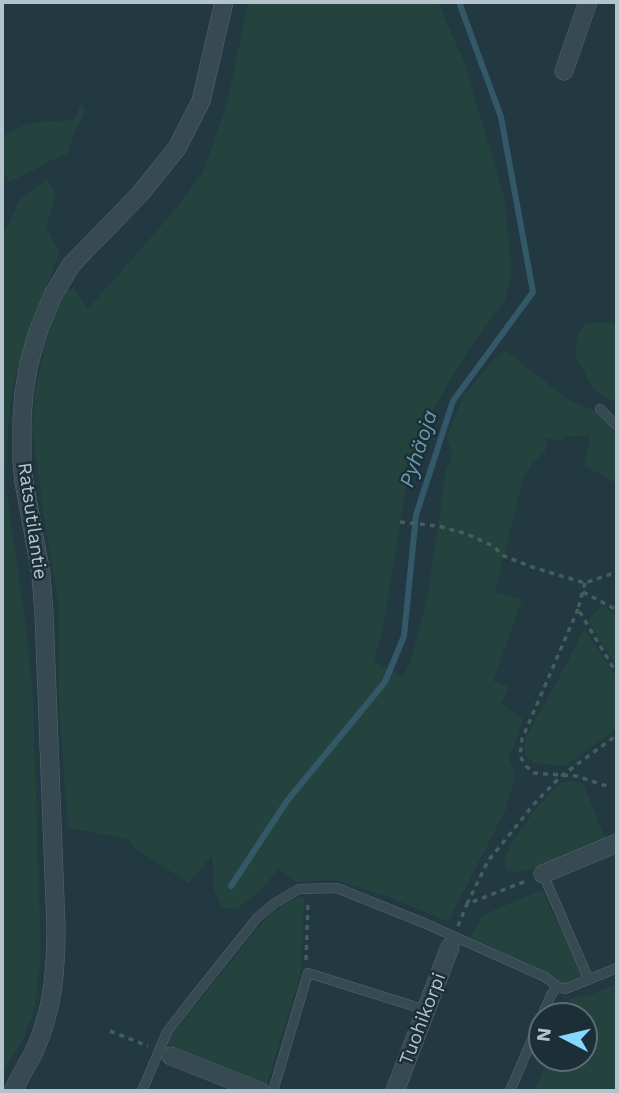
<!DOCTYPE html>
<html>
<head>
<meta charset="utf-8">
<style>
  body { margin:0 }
  #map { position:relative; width:619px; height:1093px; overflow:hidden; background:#223942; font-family:"Work Sans",sans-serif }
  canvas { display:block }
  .frame { position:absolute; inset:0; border:4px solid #b4c4cc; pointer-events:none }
  .north { position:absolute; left:528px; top:1002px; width:70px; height:70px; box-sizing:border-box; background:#1c2f37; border:2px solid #596b73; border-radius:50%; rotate:277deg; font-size:19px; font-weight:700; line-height:28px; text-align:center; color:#b4c4cc }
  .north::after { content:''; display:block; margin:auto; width:24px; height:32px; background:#86d7ff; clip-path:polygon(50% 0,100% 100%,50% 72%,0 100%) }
</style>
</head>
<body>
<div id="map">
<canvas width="619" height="1093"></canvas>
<div class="frame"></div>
<div class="north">N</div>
</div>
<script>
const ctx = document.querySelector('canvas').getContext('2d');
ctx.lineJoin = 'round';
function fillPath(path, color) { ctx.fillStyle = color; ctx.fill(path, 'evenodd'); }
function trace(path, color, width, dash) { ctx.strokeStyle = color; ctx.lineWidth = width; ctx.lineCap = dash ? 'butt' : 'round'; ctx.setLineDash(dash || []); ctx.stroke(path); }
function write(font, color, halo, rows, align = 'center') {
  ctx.font = font + ' "Work Sans",sans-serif'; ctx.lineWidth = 5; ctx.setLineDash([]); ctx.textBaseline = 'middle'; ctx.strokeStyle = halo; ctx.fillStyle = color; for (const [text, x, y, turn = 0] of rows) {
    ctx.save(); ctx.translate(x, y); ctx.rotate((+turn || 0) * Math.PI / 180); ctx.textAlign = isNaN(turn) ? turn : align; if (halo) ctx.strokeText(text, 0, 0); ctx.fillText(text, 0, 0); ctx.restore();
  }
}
const green = new Path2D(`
  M248 2H438L464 62 504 196 512 273 505 300 469 349 432 411 405 491 383 630 373 661 403 677 411 661 428 594 446 471 453 453 447 437 463 396 496 357 506 351 570 401 594 410 617 435V484L585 466 590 435 562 437V442L547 438 545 452C534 460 528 468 523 480L495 592 522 600 493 681 509 687 501 704 523 719 509 758 515 776 506 809 453 912 450 919 444 920 389 897 336 880 296 882 279 869 257 893 236 909 222 907 214 889 212 855 189 883 133 847 129 839 68 828 59 707 58 600 45 524 32 429 35 393 50 323 67 289H74L88 309 170 216 203 172 227 105Z
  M82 102 85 112 75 132 68 153C48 161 30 173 9 182 0 168 2 153 2 138 21 120 49 122 74 120Z
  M47 179 56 196 46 226 59 252 53 270 30 328 14 382 8 425 6 489 25 619 33 697 41 957 34 1011 21 1044 2 1072V238L20 199Z
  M600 322 617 324V401C589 397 591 376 575 358L578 333 585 324Z
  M602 606 617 615V667L588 620Z
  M584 629H585L617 681V728L565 766 535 763 525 756 524 744 527 735 559 678Z
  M569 781 583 784 605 838 546 864 516 873 506 870 505 858 511 844 534 811 560 783Z
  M542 890 583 978 562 987 556 977 470 937 481 918 490 912Z
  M296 898H304L301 972 267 1083 168 1044V1040L264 921 286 903Z
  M617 984V1091H534L549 1058H584V1016H564L571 998 590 995Z`);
const stream = new Path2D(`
  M231 886 287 801 385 682 404 636 416 515 453 401 533 292 501 117 459 2`);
const path = new Path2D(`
  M400 522 438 526 467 534 493 546 504 556 532 567 585 583 611 574H617
  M585 583 578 609 617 674
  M583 592 617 610
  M578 609 522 739 520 756 526 766 534 773 576 776 610 787
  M467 904 488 861 535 803 560 777 617 735
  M458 926 467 904 526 881
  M306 960 308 902
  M110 1031 148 1046`);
const service = new Path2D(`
  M600 409 617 426
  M543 874 589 980
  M542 1016 551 995 557 986
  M142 1091 167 1032 194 997 257 918 275 903 299 889 337 888 424 923 545 977 557 986 565 989 617 968
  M273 1091 308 973 426 1010
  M510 1091 542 1016`);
const minor = new Path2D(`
  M564 71 588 2
  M543 874 617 843
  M171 1056 260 1091
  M13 1091C19 1078 27 1065 34 1052 53 1010 56 972 56 927L44 614 41 574 24 482 22 461V419L24 392 29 363 39 329 53 295 71 265 140 194 177 148 201 101 224 2
  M395 1091 450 947`);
const streetNames = [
  ["Ratsutilantie",32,521,82],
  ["Tuohikorpi",423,1019,-69]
];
const waterNames = [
  ["Pyhäoja",419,449,-72]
];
fillPath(green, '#25433e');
trace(stream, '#335969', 6);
trace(service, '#55676f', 10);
trace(minor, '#55676f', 19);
trace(path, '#435f5a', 3.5, [5, 5]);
trace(service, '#374a52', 9);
trace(minor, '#374a52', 18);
write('19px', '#b4c4cc', '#1c2f37', streetNames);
write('italic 21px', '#699baf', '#1c2f37', waterNames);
</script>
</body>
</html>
